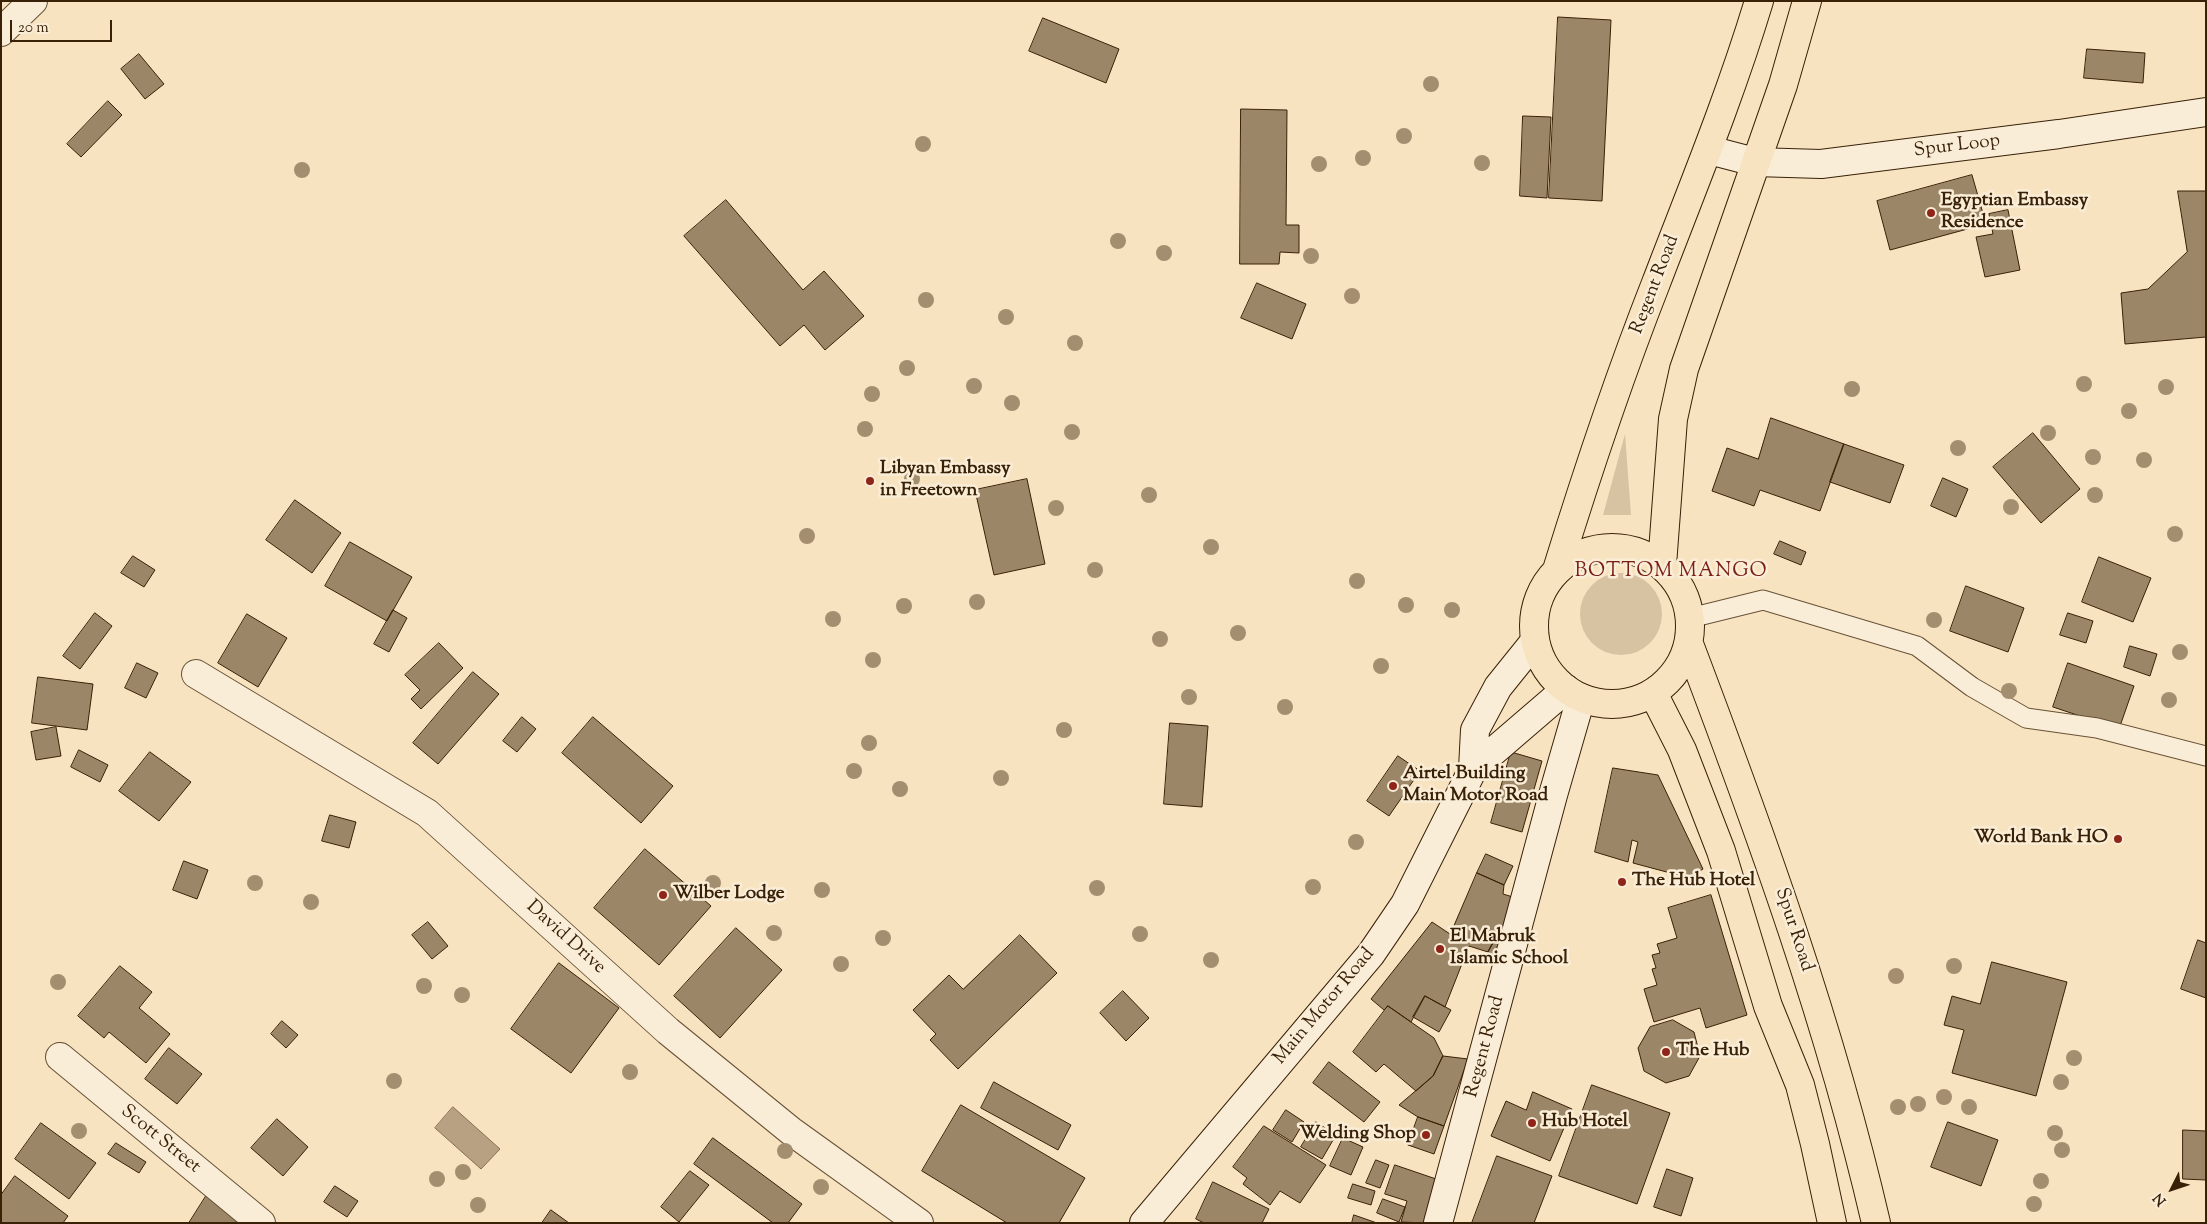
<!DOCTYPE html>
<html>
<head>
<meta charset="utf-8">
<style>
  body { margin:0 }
  #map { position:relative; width:2207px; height:1224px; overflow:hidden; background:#f8e3c1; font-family:"Sorts Mill Goudy",serif }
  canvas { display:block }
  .frame { position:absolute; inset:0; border:2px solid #382107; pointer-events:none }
  .north { position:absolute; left:2147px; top:1164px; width:50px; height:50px; -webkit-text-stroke:4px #faedd7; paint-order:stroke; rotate:229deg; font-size:14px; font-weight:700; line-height:20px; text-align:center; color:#382107 }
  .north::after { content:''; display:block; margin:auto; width:18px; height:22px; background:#382107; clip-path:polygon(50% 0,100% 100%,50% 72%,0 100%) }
  .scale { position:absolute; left:10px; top:20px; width:102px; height:22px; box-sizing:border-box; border:2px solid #382107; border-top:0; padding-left:6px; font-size:15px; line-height:18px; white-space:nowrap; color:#382107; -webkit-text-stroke:4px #faedd7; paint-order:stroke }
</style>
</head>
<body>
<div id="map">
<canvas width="2207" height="1224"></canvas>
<div class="frame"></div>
<div class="north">N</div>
<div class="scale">20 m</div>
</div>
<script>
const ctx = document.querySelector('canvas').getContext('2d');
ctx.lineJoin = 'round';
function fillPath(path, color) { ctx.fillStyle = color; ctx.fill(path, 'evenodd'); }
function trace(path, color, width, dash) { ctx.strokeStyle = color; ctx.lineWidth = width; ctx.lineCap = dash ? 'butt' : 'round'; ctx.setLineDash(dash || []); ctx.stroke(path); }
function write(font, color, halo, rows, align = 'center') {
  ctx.font = font + ' "Sorts Mill Goudy",serif'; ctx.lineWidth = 5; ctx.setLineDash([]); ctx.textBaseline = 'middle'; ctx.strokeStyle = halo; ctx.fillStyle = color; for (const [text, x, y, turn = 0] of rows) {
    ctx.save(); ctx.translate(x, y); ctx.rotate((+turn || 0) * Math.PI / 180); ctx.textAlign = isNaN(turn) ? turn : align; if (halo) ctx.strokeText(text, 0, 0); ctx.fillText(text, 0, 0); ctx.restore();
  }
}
const green = new Path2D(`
  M1625 434 1631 515H1603Z
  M1580 614a41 41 0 1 1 82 0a41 41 0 1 1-82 0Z`);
const water = new Path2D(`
  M453 1107 500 1149 481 1169 435 1128Z`);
const building = new Path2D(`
  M1558 17 1611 20 1602 201 1549 198Z
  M1043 18 1119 49 1106 83 1029 51Z
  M2087 49 2145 53 2143 83 2084 78Z
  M139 54 164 84 145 99 121 69Z
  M108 101 122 115 81 157 67 144Z
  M1241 109 1287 110 1286 225H1299V253L1280 252 1279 264H1240Z
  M1523 116 1551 117 1547 198 1520 196Z
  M1972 175 1986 224 1890 250 1877 201Z
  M2178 191H2206V337L2125 344 2121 293 2148 289 2187 252Z
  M726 200 803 290 824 271 864 316 825 350 804 325 780 346 684 236Z
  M2008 210 2020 270 1985 277 1976 237 1993 234 1989 214Z
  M1257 283 1306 304 1292 339 1241 318Z
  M1771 418 1844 444 1820 511 1760 490 1754 506 1712 491 1727 448 1758 459Z
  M2033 433 2080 489 2041 523 1993 467Z
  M1844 444 1904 465 1890 503 1830 482Z
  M1943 478 1968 489 1956 517 1931 506Z
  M1027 479 1045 564 994 575 975 490Z
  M295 500 341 533 312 573 266 540Z
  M1780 541 1806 552 1801 565 1774 554Z
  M350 542 412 577 387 621 325 586Z
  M133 556 155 570 144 587 121 573Z
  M2099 557 2151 578 2133 622 2082 602Z
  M1966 586 2024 608 2008 652 1950 631Z
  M393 610 407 618 389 652 374 644Z
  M95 613 112 626 80 669 63 656Z
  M2068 613 2093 621 2086 643 2060 635Z
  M247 614 287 638 258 687 218 663Z
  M439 643 463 668 421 709 411 699 420 690 405 675Z
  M2130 646 2157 654 2150 676 2124 667Z
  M137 663 158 673 146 698 125 688Z
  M2068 663 2134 686 2119 729 2053 707Z
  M473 672 499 694 438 764 413 743Z
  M38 677 93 684 87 730 32 723Z
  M522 717 536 729 517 752 503 741Z
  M593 717 673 786 641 823 562 753Z
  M1170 723 1208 726 1202 807 1164 804Z
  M56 727 61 756 36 760 31 732Z
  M79 750 108 765 100 782 71 767Z
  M150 752 191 782 159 821 119 791Z
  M1511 752 1542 761 1522 832 1491 823Z
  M1398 756 1420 771 1389 816 1367 801Z
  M1613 768 1658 775 1703 869 1689 878 1633 863 1638 842 1632 840 1628 862 1595 852Z
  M330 815 356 822 349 848 322 841Z
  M645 849 711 906 659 965 594 908Z
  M1486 854 1513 866 1504 885 1477 873Z
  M184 861 208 870 197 899 173 890Z
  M1477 873 1504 885 1503 894 1516 898 1512 934 1501 929 1488 952 1469 946 1445 1007 1425 996 1411 1022 1388 1006 1384 1010 1371 999 1432 922 1450 934Z
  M1711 895 1747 1015 1706 1028 1700 1008 1654 1022 1644 989 1657 985 1652 969 1656 968 1652 955 1660 953 1657 944 1677 938 1668 908Z
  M428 922 448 946 432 959 412 935Z
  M736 928 782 970 720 1038 674 996Z
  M1501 929 1512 934 1499 957 1488 952Z
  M1020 935 1057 973 958 1069 930 1040 936 1034 913 1010 949 975 963 989Z
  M2198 940 2206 943V998L2181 989Z
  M1992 962 2067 982 2036 1096 1952 1073 1964 1030 1944 1025 1952 996 1980 1004Z
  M559 963 619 1008 571 1073 511 1029Z
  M120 966 152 992 139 1008 170 1034 146 1063 109 1032 104 1038 78 1016Z
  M1123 991 1149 1018 1126 1041 1100 1013Z
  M1425 996 1451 1010 1439 1032 1413 1017Z
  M1388 1006 1434 1038 1443 1056 1433 1076 1416 1091 1384 1064 1376 1072 1353 1052Z
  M1673 1020 1694 1032 1700 1056 1689 1076 1666 1083 1644 1071 1638 1048 1650 1027Z
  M282 1021 298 1035 286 1048 271 1034Z
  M169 1048 202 1074 177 1104 145 1079Z
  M1443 1056 1468 1059 1444 1126 1418 1117 1399 1105 1433 1076Z
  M1329 1062 1380 1102 1364 1122 1313 1083Z
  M994 1082 1071 1125 1058 1150 981 1108Z
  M1592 1085 1670 1113 1637 1204 1559 1176Z
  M1533 1092 1572 1109 1550 1161 1491 1136 1506 1101 1526 1110Z
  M961 1105 1085 1178 1059 1223H1007L922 1171Z
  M1286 1110 1304 1122 1292 1142 1273 1130Z
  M1418 1117 1444 1126 1434 1154 1408 1145Z
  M277 1119 308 1147 283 1176 251 1148Z
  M1316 1122 1336 1135 1322 1159 1301 1147Z
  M1948 1122 1998 1140 1981 1186 1931 1167Z
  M41 1123 96 1163 69 1199 15 1159Z
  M1264 1126 1326 1165 1300 1203 1280 1191 1270 1205 1243 1184 1247 1178 1233 1167Z
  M2183 1130 2206 1131V1180L2183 1179Z
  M713 1138 802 1204 788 1223H773L694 1164Z
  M1343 1138 1363 1147 1351 1175 1330 1166Z
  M116 1143 146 1162 139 1173 108 1154Z
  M1497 1156 1552 1176 1534 1223H1472Z
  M1376 1160 1389 1165 1380 1188 1366 1183Z
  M1395 1165 1439 1180 1425 1223 1401 1222 1407 1201 1385 1194Z
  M1667 1169 1693 1178 1681 1216 1654 1207Z
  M690 1171 709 1185 679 1222 661 1207Z
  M15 1176 68 1216 63 1223H1V1195Z
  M1213 1182 1269 1209 1262 1223H1204L1196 1219Z
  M1353 1184 1375 1191 1371 1205 1348 1198Z
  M335 1186 358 1201 347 1217 324 1202Z
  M208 1193 246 1223H189Z
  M1383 1199 1405 1207 1399 1222 1377 1213Z
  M551 1210 569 1223H542Z
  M1354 1215 1377 1223H1352Z`);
const lane = new Path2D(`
  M1690 618 1763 600 1917 646 1972 687 2026 718 2097 728 2206 756`);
const street = new Path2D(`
  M1 32 33 1
  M196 674 427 813 668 1031 791 1131 919 1223
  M60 1057 261 1223`);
const secondary = new Path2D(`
  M1709 150 1755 162 1821 164 2059 134 2206 112
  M1473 769 1475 730 1498 687 1535 641
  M1144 1223 1371 954 1405 904 1473 769 1566 689
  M1438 1223 1553 795 1581 698`);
const primary = new Path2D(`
  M1534 626a78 78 0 1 1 156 0a78 78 0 1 1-156 0Z
  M1662 565 1673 419 1684 369 1783 85 1807 1
  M1557 570C1587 473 1619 377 1656 283 1692 189 1730 97 1759 1
  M1689 644C1761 834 1830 1024 1876 1223
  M1653 693 1682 750 1721 851 1768 1006 1800 1085 1815 1144 1832 1223`);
const trees = [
  [1431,84],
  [1404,136],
  [923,144],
  [1363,158],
  [1482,163],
  [1319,164],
  [302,170],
  [1118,241],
  [1164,253],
  [1311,256],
  [1352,296],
  [926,300],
  [1006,317],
  [1075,343],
  [907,368],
  [2084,384],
  [974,386],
  [2166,387],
  [1852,389],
  [872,394],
  [1012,403],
  [2129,411],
  [865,429],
  [1072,432],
  [2048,433],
  [1958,448],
  [2093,457],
  [2144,460],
  [912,479],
  [1149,495],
  [2095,495],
  [2011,507],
  [1056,508],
  [2175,534],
  [807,536],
  [1211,547],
  [1095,570],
  [1357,581],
  [977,602],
  [1406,605],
  [904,606],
  [1452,610],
  [833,619],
  [1934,620],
  [1238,633],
  [1160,639],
  [2180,652],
  [873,660],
  [1381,666],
  [2009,691],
  [1189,697],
  [2169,700],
  [1285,707],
  [1064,730],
  [869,743],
  [854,771],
  [1001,778],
  [900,789],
  [1356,842],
  [255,883],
  [713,883],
  [1313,887],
  [1097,888],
  [822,890],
  [311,902],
  [774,933],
  [1140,934],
  [883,938],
  [1211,960],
  [841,964],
  [1954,966],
  [1896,976],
  [58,982],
  [424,986],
  [462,995],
  [2074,1058],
  [630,1072],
  [394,1081],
  [2061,1082],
  [1944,1097],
  [1918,1104],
  [1898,1107],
  [1969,1107],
  [79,1131],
  [2055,1133],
  [2062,1150],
  [785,1151],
  [463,1172],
  [437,1179],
  [2041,1181],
  [821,1187],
  [2034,1204],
  [478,1205]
];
const markers = [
  [1931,213,5,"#8f2418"],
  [870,481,5,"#8f2418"],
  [1393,786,5,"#8f2418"],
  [2118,839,5,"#8f2418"],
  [1622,882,5,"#8f2418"],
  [663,895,5,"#8f2418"],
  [1440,949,5,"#8f2418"],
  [1666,1052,5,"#8f2418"],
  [1532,1123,5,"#8f2418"],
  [1426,1135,5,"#8f2418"]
];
const streetNames = [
  ["Spur Loop",1957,147,-7],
  ["Regent Road",1656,285,-69],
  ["Spur Road",1793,930,72],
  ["David Drive",565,938,42],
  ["Main Motor Road",1325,1007,-50],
  ["Regent Road",1486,1047,-75],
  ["Scott Street",160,1140,39]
];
const poiNames = [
  ["Egyptian Embassy",1941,202],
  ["Residence",1941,224],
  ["Libyan Embassy",880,470],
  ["in Freetown",880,492],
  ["Airtel Building",1403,775],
  ["Main Motor Road",1403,797],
  ["World Bank HO",2108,839,"right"],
  ["The Hub Hotel",1632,882],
  ["Wilber Lodge",673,895],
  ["El Mabruk",1450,938],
  ["Islamic School",1450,960],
  ["The Hub",1676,1052],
  ["Hub Hotel",1542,1123],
  ["Welding Shop",1416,1135,"right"]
];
const neighbourhoodNames = [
  ["BOTTOM MANGO",1671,573]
];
fillPath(green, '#d7c2a1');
fillPath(water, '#b7a182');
trace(water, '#846e51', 1);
fillPath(building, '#9c8668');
trace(building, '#382107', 1);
trace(lane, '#685236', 21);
trace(street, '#685236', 30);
trace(secondary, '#382107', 30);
trace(primary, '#382107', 30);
trace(lane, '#faedd7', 19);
trace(street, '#faedd7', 28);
trace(secondary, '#faedd7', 28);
trace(primary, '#f8e3c1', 28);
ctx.fillStyle = '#a48e70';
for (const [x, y] of trees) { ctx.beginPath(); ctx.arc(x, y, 8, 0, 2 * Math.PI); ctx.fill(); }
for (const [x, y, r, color] of markers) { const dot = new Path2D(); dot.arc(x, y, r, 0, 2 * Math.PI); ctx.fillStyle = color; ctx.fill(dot); trace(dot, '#faedd7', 2); }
write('19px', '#382107', '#faedd7', streetNames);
write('bold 19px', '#382107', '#faedd7', poiNames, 'left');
ctx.letterSpacing = '1px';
write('20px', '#7a1f14', '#faedd7', neighbourhoodNames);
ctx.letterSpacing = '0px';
</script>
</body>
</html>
